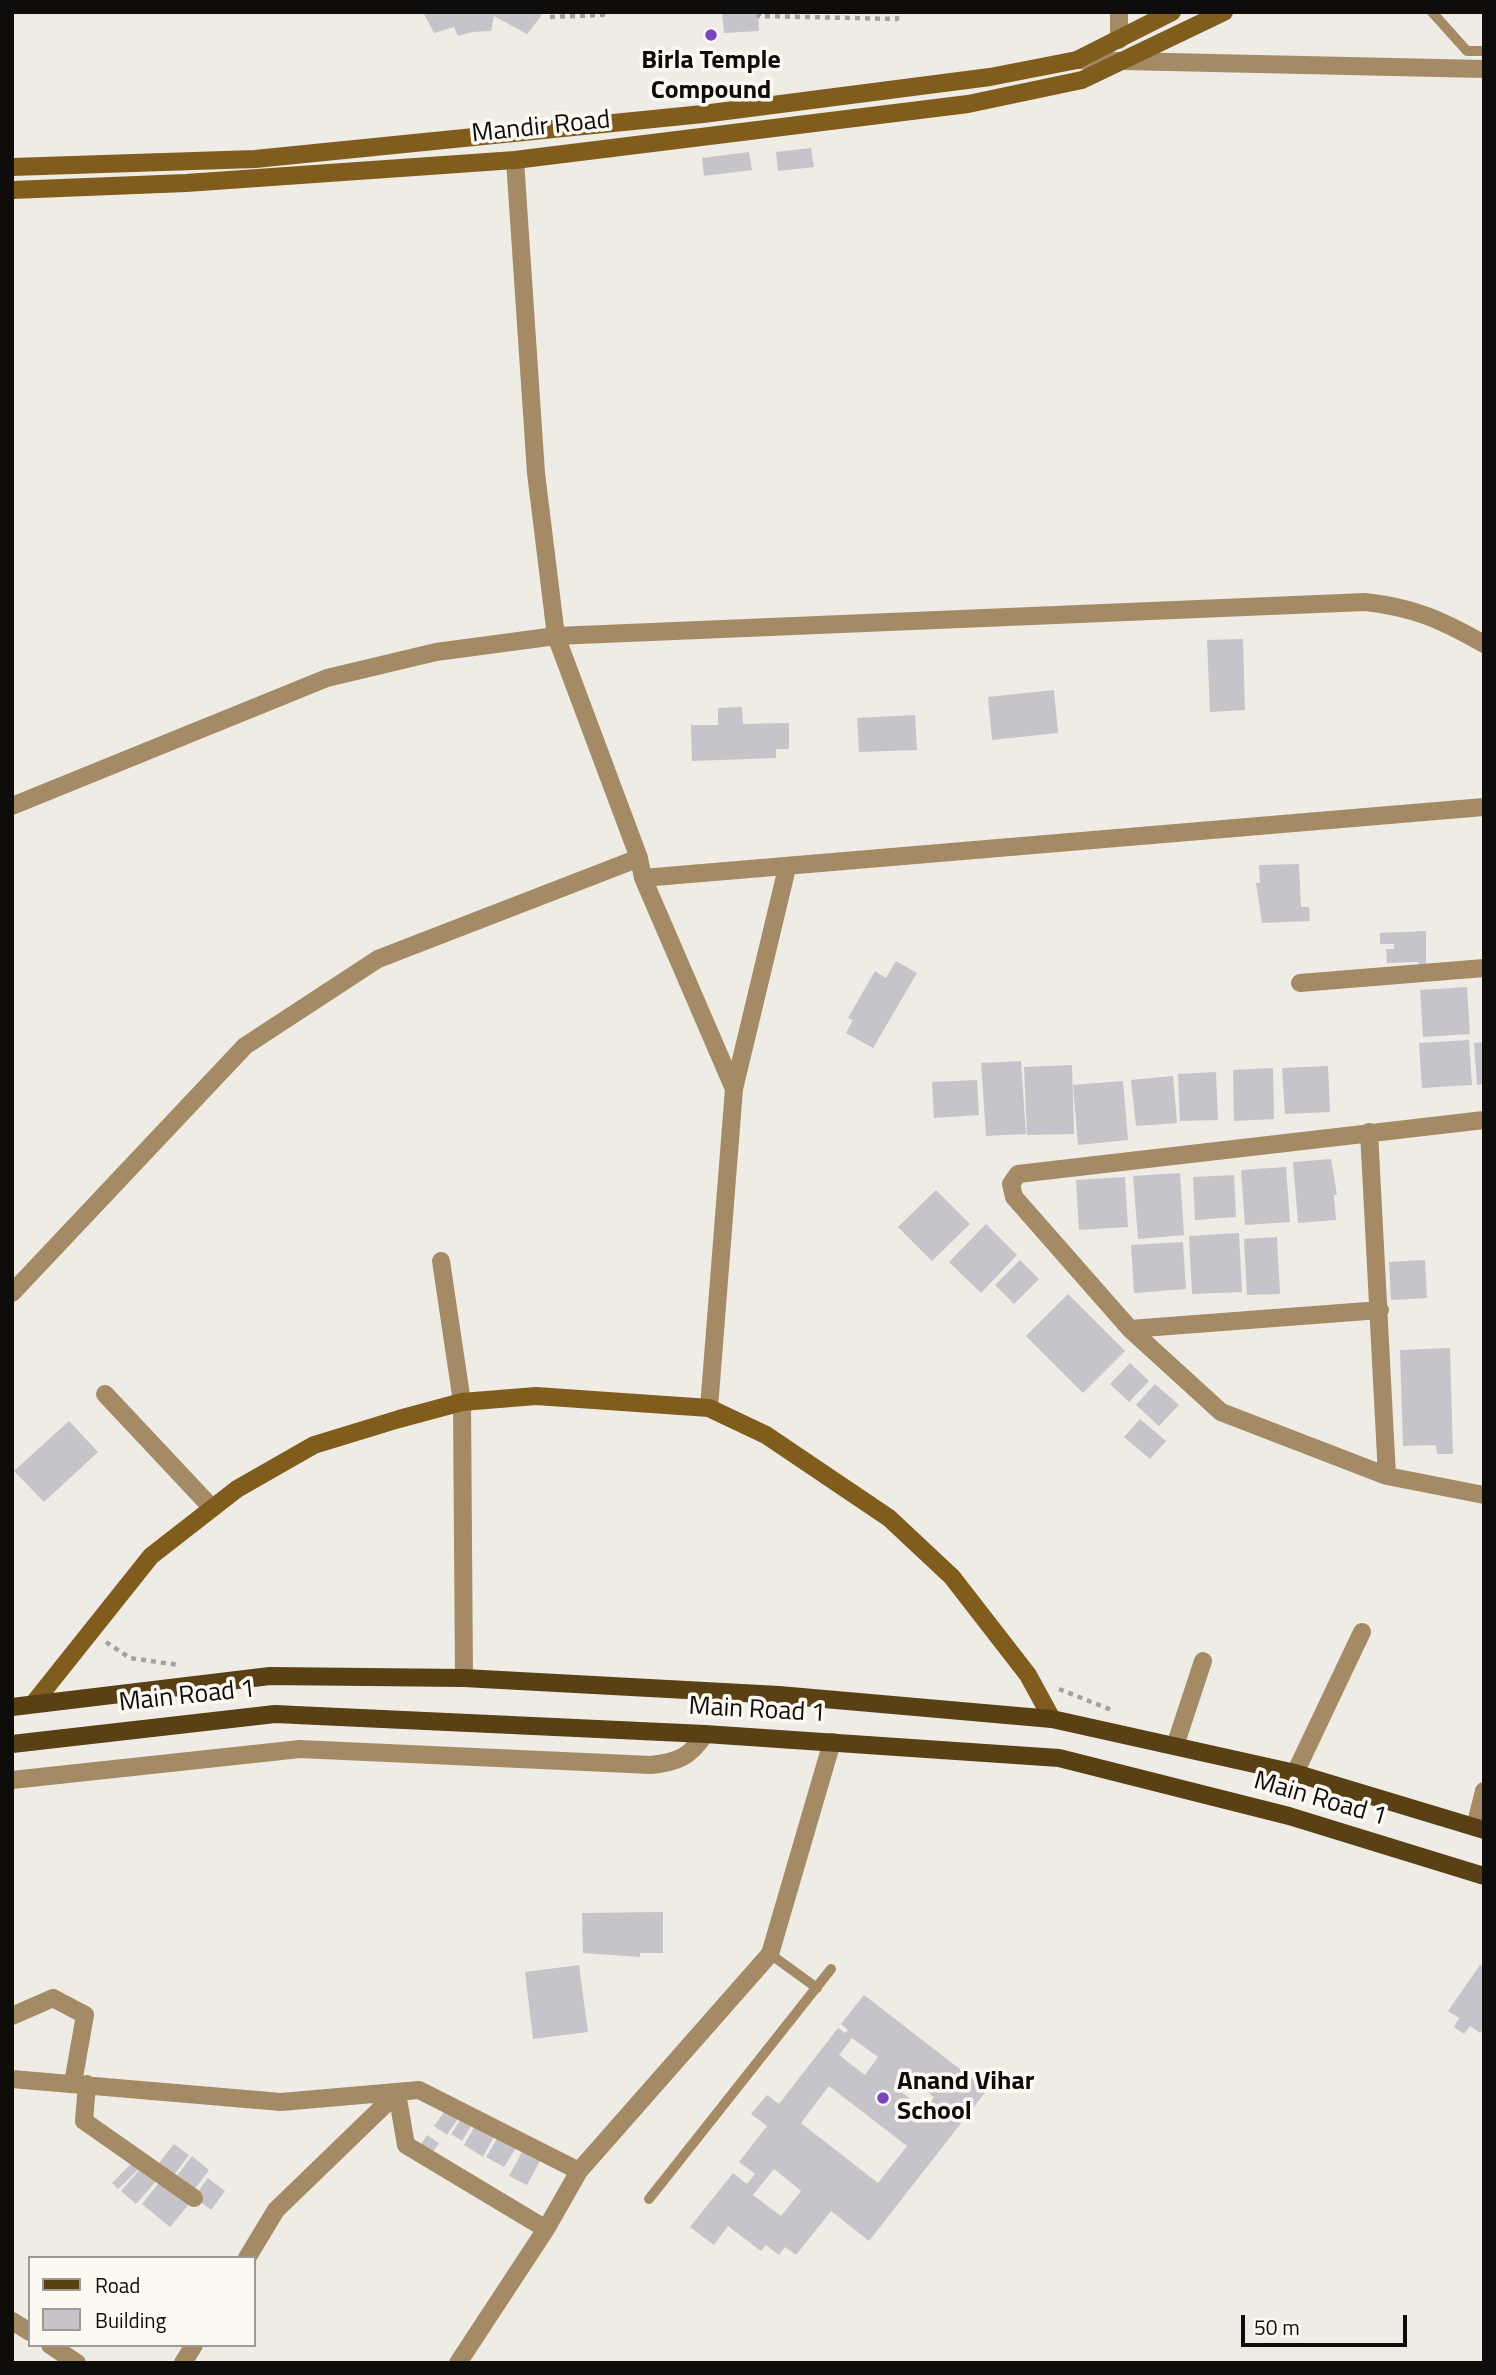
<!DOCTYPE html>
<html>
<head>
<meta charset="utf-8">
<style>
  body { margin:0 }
  #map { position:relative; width:1496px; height:2375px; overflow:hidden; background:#efebe5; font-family:"Titillium Web",sans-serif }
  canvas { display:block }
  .frame { position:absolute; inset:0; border:14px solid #0e0d0b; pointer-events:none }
  .legend { position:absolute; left:28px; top:2256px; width:228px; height:91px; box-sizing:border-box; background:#fcf8f2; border:2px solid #9d9a96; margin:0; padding:9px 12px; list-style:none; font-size:21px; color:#0e0d0b }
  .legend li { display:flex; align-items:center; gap:14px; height:35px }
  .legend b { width:35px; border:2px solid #9d9a96 }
  .scale { position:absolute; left:1241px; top:2315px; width:166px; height:32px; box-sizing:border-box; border:4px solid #0e0d0b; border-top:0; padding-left:9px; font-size:21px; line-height:24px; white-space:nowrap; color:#0e0d0b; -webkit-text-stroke:5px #fcf8f2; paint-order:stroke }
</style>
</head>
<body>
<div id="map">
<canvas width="1496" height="2375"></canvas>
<div class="frame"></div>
<ul class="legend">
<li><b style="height:9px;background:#594015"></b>Road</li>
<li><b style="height:19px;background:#c6c4cb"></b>Building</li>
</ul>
<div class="scale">50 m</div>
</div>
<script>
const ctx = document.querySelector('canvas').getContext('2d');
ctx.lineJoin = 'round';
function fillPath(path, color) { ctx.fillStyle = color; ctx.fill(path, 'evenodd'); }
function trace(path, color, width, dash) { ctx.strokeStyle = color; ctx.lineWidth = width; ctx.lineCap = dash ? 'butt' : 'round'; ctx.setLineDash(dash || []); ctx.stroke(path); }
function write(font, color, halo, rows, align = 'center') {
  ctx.font = font + ' "Titillium Web",sans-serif'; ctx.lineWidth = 7; ctx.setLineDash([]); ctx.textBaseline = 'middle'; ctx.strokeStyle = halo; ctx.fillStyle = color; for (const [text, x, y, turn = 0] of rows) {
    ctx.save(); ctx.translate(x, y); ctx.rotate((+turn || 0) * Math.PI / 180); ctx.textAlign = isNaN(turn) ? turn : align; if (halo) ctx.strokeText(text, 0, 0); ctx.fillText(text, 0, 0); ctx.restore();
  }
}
const building = new Path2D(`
  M426 12H539L542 15 527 34 494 16 491 31 472 32 458 36 454 27 434 33 424 14Z
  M722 12H758L759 31 724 33Z
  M811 148 814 167 778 171 776 152Z
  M749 152 752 170 704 176 702 158Z
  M1243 639 1245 710 1210 712 1207 640Z
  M1054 690 1058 733 992 740 988 697Z
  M742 707 743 724 789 723V749H776V758L692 761 691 725H718V708Z
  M915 715 917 750 859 752 857 718Z
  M1299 864 1301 907H1309L1310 921 1262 923 1256 883H1260L1259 865Z
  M1426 931V965L1419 966 1418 962 1387 963 1386 949H1394V944H1380V933Z
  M896 961 917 973 873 1048 846 1033 853 1020 848 1018 875 971 886 978Z
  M1467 987 1470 1034 1423 1037 1420 990Z
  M1469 1040 1472 1085 1422 1088 1419 1043Z
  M1484 1042V1084L1477 1085 1474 1043Z
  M1021 1061 1026 1134 986 1136 981 1063Z
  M1072 1065 1074 1134 1027 1135 1024 1067Z
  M1328 1066 1330 1112 1285 1114 1282 1068Z
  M1273 1068 1274 1119 1234 1121 1233 1070Z
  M1216 1072 1218 1120 1180 1121 1178 1074Z
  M1173 1076 1177 1123 1136 1126 1131 1080Z
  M977 1080 979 1115 934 1118 932 1082Z
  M1123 1081 1128 1140 1078 1145 1073 1085Z
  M1331 1159 1337 1195H1334L1336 1220 1298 1223 1293 1162Z
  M1286 1167 1290 1222 1245 1225 1241 1170Z
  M1180 1173 1184 1235 1138 1239 1133 1176Z
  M1234 1175 1236 1217 1195 1220 1193 1177Z
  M1125 1177 1128 1227 1079 1230 1076 1180Z
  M936 1190 970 1224 932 1261 898 1227Z
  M986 1224 1017 1255 981 1293 949 1262Z
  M1239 1233 1242 1292 1192 1294 1189 1236Z
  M1277 1237 1280 1294 1247 1295 1244 1239Z
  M1183 1242 1186 1289 1134 1293 1131 1245Z
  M1020 1260 1039 1279 1014 1304 995 1285Z
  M1425 1260 1427 1298 1391 1300 1389 1262Z
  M1068 1294 1125 1351 1083 1393 1026 1336Z
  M1450 1348 1453 1454H1437L1436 1445 1403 1446 1400 1350Z
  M1130 1363 1149 1381 1129 1402 1110 1384Z
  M1155 1384 1179 1405 1159 1426 1136 1405Z
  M1140 1419 1166 1441 1150 1459 1124 1437Z
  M69 1421 98 1452 44 1502 14 1471Z
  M663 1912V1953H640V1957L583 1953 582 1913Z
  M579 1965 588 2032 533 2039 525 1972Z
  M1480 1965 1484 1968V2028L1480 2033 1470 2026 1464 2034 1454 2027 1459 2018 1448 2011Z
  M864 1995 987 2090 869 2241 831 2211 796 2255 785 2247 779 2255 766 2245 761 2251 728 2226 714 2245 690 2227 733 2173 747 2184 755 2174 739 2162 767 2126 751 2114 767 2095 779 2104 838 2028 845 2033 848 2030 841 2024ZM852 2038 878 2057 865 2075 839 2055ZM904 2074 934 2097 924 2110 894 2086ZM829 2086 907 2146 878 2183 801 2123ZM774 2169 801 2191 781 2216 753 2195Z
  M447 2108 459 2117 447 2135 434 2126Z
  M463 2116 473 2123 462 2141 451 2134Z
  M476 2124 495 2135 483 2157 464 2145Z
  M427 2135 439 2143 429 2158 417 2150Z
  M498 2137 516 2148 504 2167 486 2157Z
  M174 2144 189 2155 171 2179 155 2168Z
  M522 2152 540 2161 527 2185 509 2176Z
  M192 2156 209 2170 191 2194 173 2181Z
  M133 2162 139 2169 118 2189 112 2183Z
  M143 2166 158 2179 136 2204 121 2191Z
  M208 2178 225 2191 211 2210 194 2197Z
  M161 2180 190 2203 170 2227 142 2204Z`);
const path = new Path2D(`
  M759 12V16L897 19 898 12
  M550 17 603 15V12
  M106 1642 130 1658 179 1665
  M1059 1689 1114 1711`);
const lane = new Path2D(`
  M1432 12 1467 51H1484
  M770 1954 817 1988
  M649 2199 831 1969`);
const street = new Path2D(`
  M1119 40V12
  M1077 60 1484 69
  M515 160 536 473 556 636 639 858 643 878 734 1089
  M12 806 327 678 436 652 556 636 1365 602C1413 607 1442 620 1484 644
  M643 878 1484 807
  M1300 983 1484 968
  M1484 1120 1018 1174 1011 1184 1014 1197 1130 1329 1221 1412 1387 1476 1484 1495
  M1369 1132 1387 1476
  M441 1261 462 1402 464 1678
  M12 1293 245 1046 378 959 639 858
  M1130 1329 1380 1310
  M105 1394 212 1508
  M709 1408 734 1089 787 868
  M1175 1746 1203 1661
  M1295 1773 1362 1632
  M12 1780 300 1749 651 1765C678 1762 690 1757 705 1734
  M1475 1827 1484 1791
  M12 2016 53 1998 85 2015 73 2083
  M12 2079 281 2102 419 2090 579 2171
  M87 2084 84 2121 194 2198
  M247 2258 276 2210 397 2093 406 2145 546 2229
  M12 2321 30 2332
  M50 2345 77 2363
  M183 2363 194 2345
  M458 2363 546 2229 579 2171 770 1954 832 1742`);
const secondary = new Path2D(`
  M12 167 255 159 703 114 990 77 1077 60 1172 12
  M12 190 186 183 515 160 968 104 1082 80 1224 12
  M33 1704 151 1556 237 1489 314 1445 399 1419 462 1402 536 1396 709 1408 766 1435 889 1518 952 1577 1028 1675 1052 1719`);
const primary = new Path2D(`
  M12 1707 270 1676 464 1678 779 1695 1052 1719 1295 1773 1484 1830
  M12 1744 275 1714 705 1734 1059 1758 1289 1816 1484 1876`);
const markers = [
  [711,35,7,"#7946bd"],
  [883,2098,7,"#7946bd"]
];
const poiNames = [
  ["Birla Temple",711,62],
  ["Compound",711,92],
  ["Anand Vihar",897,2083,"left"],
  ["School",897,2113,"left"]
];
const streetNames = [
  ["Mandir Road",541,128,-6],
  ["Main Road 1",187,1697,-6],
  ["Main Road 1",757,1711,3],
  ["Main Road 1",1320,1800,16]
];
fillPath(building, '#c6c4cb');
trace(path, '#a4a19c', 4.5, [5, 5]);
trace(lane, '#a48b65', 10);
trace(street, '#a48b65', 18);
trace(secondary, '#805c1d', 18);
trace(primary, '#594015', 18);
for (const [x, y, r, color] of markers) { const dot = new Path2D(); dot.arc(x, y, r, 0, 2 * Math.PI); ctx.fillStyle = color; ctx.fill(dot); trace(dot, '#fcf8f2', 2.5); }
write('bold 26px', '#0e0d0b', '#fcf8f2', poiNames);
write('26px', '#0e0d0b', '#fcf8f2', streetNames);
</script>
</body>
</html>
